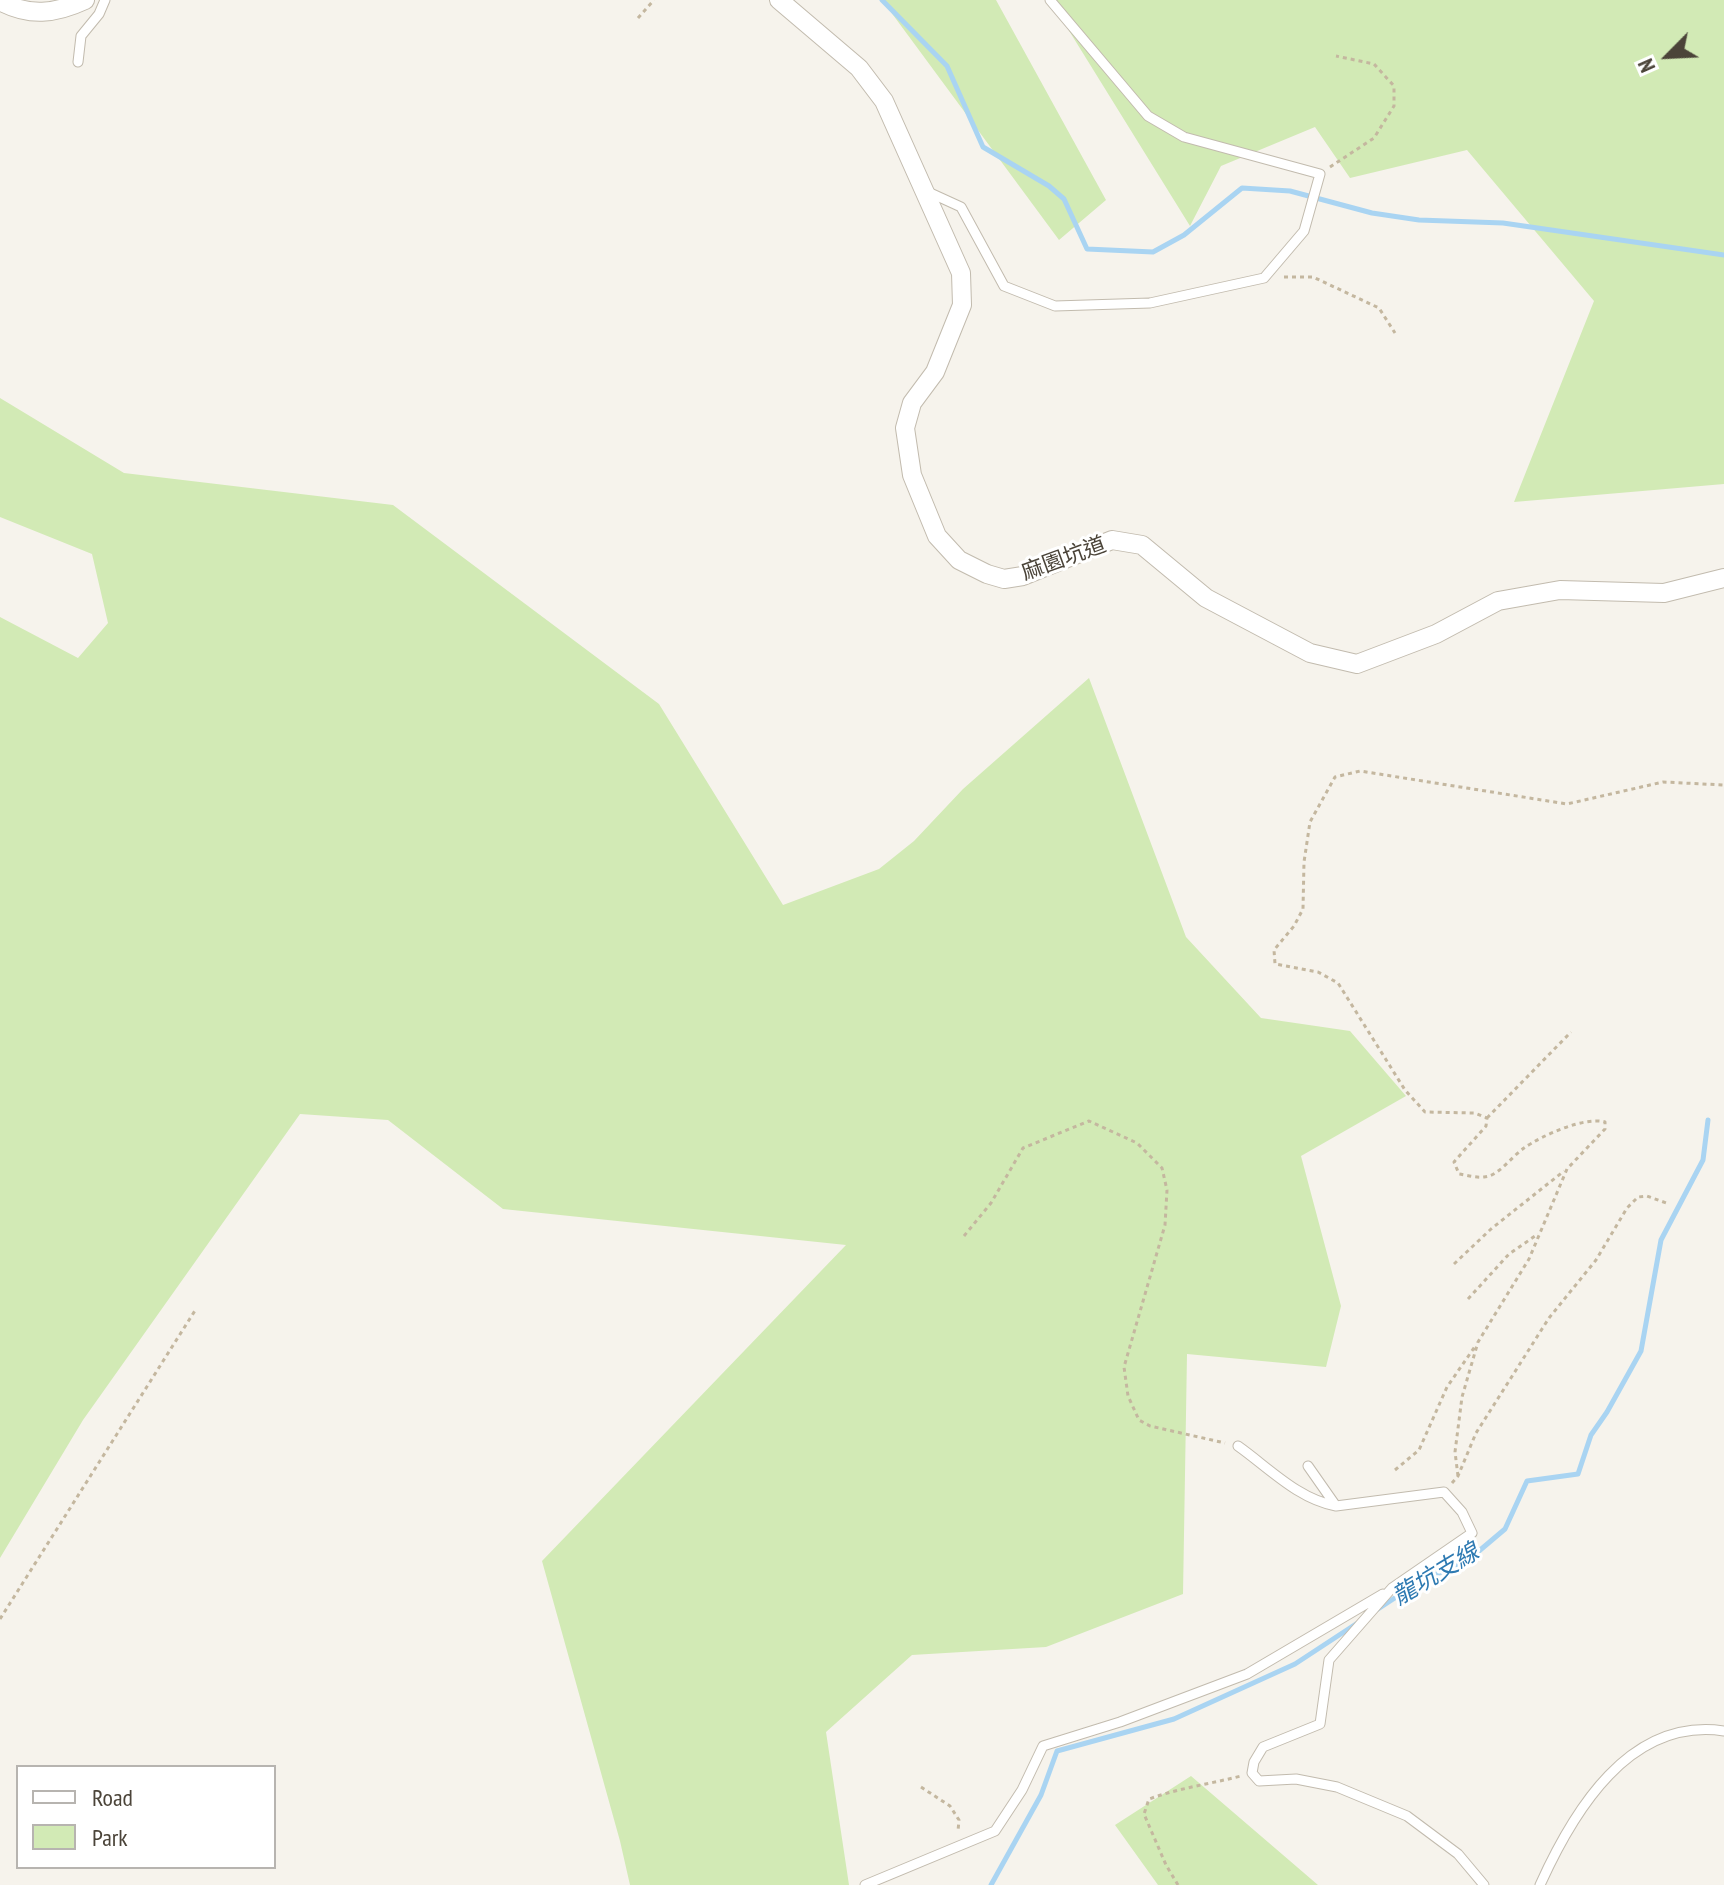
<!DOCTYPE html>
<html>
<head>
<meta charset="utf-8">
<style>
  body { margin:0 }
  #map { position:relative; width:1724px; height:1885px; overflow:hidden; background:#f6f3ec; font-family:"PT Sans Narrow",sans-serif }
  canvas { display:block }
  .legend { position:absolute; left:16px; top:1765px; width:260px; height:104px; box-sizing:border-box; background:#fff; border:2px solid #b7b4b0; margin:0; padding:10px 14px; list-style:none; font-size:24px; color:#4b4439 }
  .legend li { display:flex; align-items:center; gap:16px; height:40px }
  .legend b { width:40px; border:2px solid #b7b4b0 }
  .north { position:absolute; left:1628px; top:16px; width:80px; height:80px; -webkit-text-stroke:6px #fff; paint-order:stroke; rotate:246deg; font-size:22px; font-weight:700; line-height:32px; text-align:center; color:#4b4439 }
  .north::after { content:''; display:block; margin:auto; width:28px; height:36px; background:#4b4439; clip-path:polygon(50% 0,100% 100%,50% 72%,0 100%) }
</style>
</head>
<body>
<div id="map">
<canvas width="1724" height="1885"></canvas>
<ul class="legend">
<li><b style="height:10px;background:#fff"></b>Road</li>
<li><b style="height:22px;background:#d2eab5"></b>Park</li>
</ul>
<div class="north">N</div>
</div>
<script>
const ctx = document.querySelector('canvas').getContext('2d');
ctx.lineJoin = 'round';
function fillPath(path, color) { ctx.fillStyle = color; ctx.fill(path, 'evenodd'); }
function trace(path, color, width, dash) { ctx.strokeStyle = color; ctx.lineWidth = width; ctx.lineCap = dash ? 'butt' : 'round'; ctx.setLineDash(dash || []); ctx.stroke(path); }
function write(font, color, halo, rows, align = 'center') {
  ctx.font = font + ' "PT Sans Narrow","Noto Sans TC",sans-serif'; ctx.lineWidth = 6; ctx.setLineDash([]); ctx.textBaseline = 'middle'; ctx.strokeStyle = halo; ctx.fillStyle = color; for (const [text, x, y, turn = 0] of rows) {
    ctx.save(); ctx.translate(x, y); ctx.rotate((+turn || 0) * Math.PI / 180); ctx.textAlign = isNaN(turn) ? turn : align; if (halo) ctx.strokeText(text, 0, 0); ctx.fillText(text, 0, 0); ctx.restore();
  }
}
const green = new Path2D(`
  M882 0H996L1106 200 1059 240Z
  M1050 0H1724V484L1514 502 1594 301 1467 150 1350 178 1315 127 1221 166 1190 226Z
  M0 398 124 473 393 505 659 704 783 905 879 869 914 841 963 789 1089 678 1186 937 1261 1018 1350 1031 1406 1096 1301 1156 1341 1306 1326 1367 1187 1354 1183 1594 1046 1647 912 1655 826 1732 849 1885H630L620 1841 542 1561 846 1245 503 1209 388 1120 300 1114 83 1420 0 1558V617L78 658 108 623 92 554 0 517Z
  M1191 1776 1318 1885H1158L1115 1825Z`);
const stream = new Path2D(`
  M882 0 947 66 983 147 1049 186 1064 199 1087 249 1153 252 1184 235 1242 188 1290 191 1372 213 1419 220 1503 223 1724 255
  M1378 1609 1422 1580 1466 1562 1505 1529 1527 1481 1578 1474 1591 1435 1607 1412 1641 1351 1661 1240 1703 1160 1708 1120
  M991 1885 1041 1795 1057 1751 1174 1719 1295 1664 1356 1624`);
const path = new Path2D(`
  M638 18 654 0
  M1330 167 1374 138 1394 106V86L1374 64 1336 56
  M1284 277H1313L1379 308 1395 333
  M1487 1118 1571 1032
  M964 1236 991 1203 1023 1148 1089 1121 1137 1143 1162 1168 1167 1190 1165 1225 1124 1367 1128 1396 1139 1420 1150 1426 1225 1443
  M1454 1264 1491 1229 1564 1171
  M1468 1299 1509 1254 1538 1234
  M1395 1470 1419 1450 1447 1387 1476 1345
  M1458 1476 1455 1452 1462 1397 1478 1342 1529 1259 1567 1169 1605 1129V1122C1585 1116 1541 1136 1524 1148 1511 1157 1499 1176 1484 1177 1476 1178 1466 1175 1459 1174L1454 1162 1486 1126 1487 1118 1475 1113 1425 1112 1405 1090 1338 983 1318 972 1275 964 1274 950 1294 926 1303 909 1304 862 1310 822 1335 777 1360 771 1567 804 1663 782 1724 785
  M1452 1483 1458 1476 1476 1433 1549 1318 1596 1260 1627 1208 1638 1197 1647 1196 1669 1204
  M0 1619 196 1309
  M921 1787 950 1806 959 1820 958 1831
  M1178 1885 1166 1865 1144 1814 1149 1799C1179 1788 1210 1784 1241 1776`);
const lane = new Path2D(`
  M78 62 81 36 99 14 105 0
  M926 191 961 207 1004 286 1055 306 1150 303 1264 278 1304 231 1320 174 1184 137 1148 116 1050 0
  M1238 1446C1269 1468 1298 1499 1336 1506
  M1308 1466 1336 1506 1444 1492 1462 1512 1472 1533 1392 1588 1329 1660 1320 1724 1263 1747 1254 1762 1252 1773 1259 1781 1296 1779 1337 1787 1407 1816 1458 1854 1484 1885
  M865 1885 995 1831 1022 1790 1043 1746 1120 1722 1247 1674 1383 1594
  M1540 1885C1573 1812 1629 1717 1724 1731`);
const street = new Path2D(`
  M779 0 859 68 884 101 961 273 962 305 935 372 912 403 905 428 912 475 937 536 959 560 987 574 1004 579 1023 576 1112 540 1142 545 1206 598 1310 653 1357 664 1436 634 1498 601 1560 590 1664 593 1724 578
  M0 1C29 17 55 14 85 0`);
const streetNames = [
  ["麻園坑道",1064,559,-20]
];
const waterNames = [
  ["龍坑支線",1436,1575,-31]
];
fillPath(green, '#d2eab5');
trace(stream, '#a9d4f2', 5);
trace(lane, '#c2bbae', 11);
trace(street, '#c2bbae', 20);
trace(path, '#c4b79f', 3, [4, 4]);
trace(lane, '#fff', 9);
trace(street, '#fff', 18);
write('22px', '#4b4439', '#fff', streetNames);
write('italic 24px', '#2e7ab2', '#fff', waterNames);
</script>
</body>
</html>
